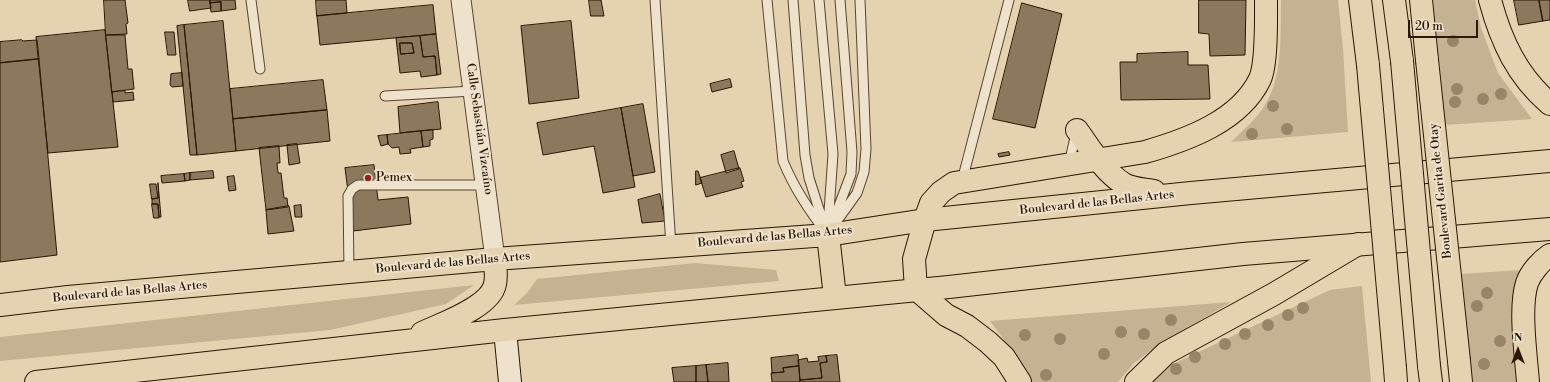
<!DOCTYPE html>
<html>
<head>
<meta charset="utf-8">
<style>
  body { margin:0 }
  #map { position:relative; width:1550px; height:382px; overflow:hidden; background:#e5d2b0; font-family:"Libre Bodoni",serif }
  canvas { display:block }
  .north { position:absolute; left:1498px; top:330px; width:40px; height:40px; -webkit-text-stroke:3px #eee2cc; paint-order:stroke; rotate:0deg; font-size:11px; font-weight:700; line-height:16px; text-align:center; color:#2b1601 }
  .north::after { content:''; display:block; margin:auto; width:14px; height:18px; background:#2b1601; clip-path:polygon(50% 0,100% 100%,50% 72%,0 100%) }
  .scale { position:absolute; left:1408px; top:20px; width:70px; height:18px; box-sizing:border-box; border:2px solid #2b1601; border-top:0; padding-left:5px; font-size:12px; line-height:14px; white-space:nowrap; color:#2b1601; -webkit-text-stroke:3px #eee2cc; paint-order:stroke }
</style>
</head>
<body>
<div id="map">
<canvas width="1550" height="382"></canvas>
<div class="north">N</div>
<div class="scale">20 m</div>
</div>
<script>
const ctx = document.querySelector('canvas').getContext('2d');
ctx.lineJoin = 'round';
function fillPath(path, color) { ctx.fillStyle = color; ctx.fill(path, 'evenodd'); }
function trace(path, color, width, dash) { ctx.strokeStyle = color; ctx.lineWidth = width; ctx.lineCap = dash ? 'butt' : 'round'; ctx.setLineDash(dash || []); ctx.stroke(path); }
function write(font, color, halo, rows, align = 'center') {
  ctx.font = font + ' "Libre Bodoni",serif'; ctx.lineWidth = 4; ctx.setLineDash([]); ctx.textBaseline = 'middle'; ctx.strokeStyle = halo; ctx.fillStyle = color; for (const [text, x, y, turn = 0] of rows) {
    ctx.save(); ctx.translate(x, y); ctx.rotate((+turn || 0) * Math.PI / 180); ctx.textAlign = isNaN(turn) ? turn : align; if (halo) ctx.strokeText(text, 0, 0); ctx.fillText(text, 0, 0); ctx.restore();
  }
}
const green = new Path2D(`
  M1281 0H1338L1343 49 1348 132 1231 142C1241 132 1253 122 1261 111 1284 80 1280 37 1281 0Z
  M1433 0H1475L1481 28 1498 73 1532 119 1445 125Z
  M695 263 776 270 779 281 514 305 527 293 537 279Z
  M1521 270 1517 285 1519 382H1473L1461 274Z
  M474 285 446 304 330 330 0 361V337Z
  M1362 286 1371 382H1153L1171 365 1330 290Z
  M1231 302 1158 345 1134 363 1118 382H1031L1025 368 990 321Z`);
const building = new Path2D(`
  M104 0H125L128 23 126 24 127 34 106 35Z
  M188 0H210L211 8 190 11Z
  M210 0H235L236 9 221 11V2L210 3Z
  M316 0H346L347 13 317 16Z
  M589 0H601L604 16H591Z
  M1199 0H1246L1245 55 1210 56 1209 34 1199 33Z
  M1514 0H1539L1543 21 1519 25Z
  M1539 0H1550V20L1543 21Z
  M221 2V11L211 12 210 3Z
  M1022 3 1062 14 1035 128 993 119Z
  M433 5 436 34 320 45 317 16Z
  M223 21 236 151 197 155 184 25Z
  M571 21 579 98 529 104 521 26Z
  M184 25 197 155H190L177 26Z
  M105 30 118 147 48 153 36 37Z
  M165 32H174L176 55H168Z
  M436 34 441 74 437 75 435 56 423 57 420 36Z
  M106 35H125L128 69H132L134 89 112 92Z
  M420 36 423 57 435 56 437 75 421 77 420 71 400 73 396 38ZM400 43H412L414 53 401 54Z
  M22 40 23 41 37 40 39 59 0 63V42Z
  M400 43H412L414 53 401 54Z
  M1188 52V65H1208L1210 99 1121 100 1120 62H1137V54Z
  M39 59 57 255 0 262V63Z
  M182 73 183 86 172 87 170 85 171 74Z
  M730 79 732 87 712 92 710 84Z
  M323 80 327 110 233 119 230 89Z
  M125 91V93L133 92 134 100 113 102 112 92Z
  M438 102 441 129 400 133 398 107Z
  M643 104 655 172 633 176 621 108Z
  M621 108 635 187 603 193 594 146 543 155 537 123Z
  M327 110 330 141 236 151 233 119Z
  M433 130V139L430 140V146L423 147 421 131Z
  M421 131 423 147 410 149 411 153 400 154 399 147 392 148 388 144 387 135Z
  M387 135 388 144 381 146 378 136Z
  M297 144 300 163 289 165 287 145Z
  M279 146 280 163H277L278 173H281L284 198H287L288 207 266 210 259 148Z
  M734 151 739 169 726 173 721 155Z
  M1009 152 1010 155 999 157 998 154Z
  M374 165 378 200 408 197 411 224 353 231 345 168Z
  M740 168 744 181 741 182 743 187 706 197 700 178Z
  M213 171 214 178 190 180V173Z
  M696 171H698L702 183 696 185Z
  M190 173V180L185 181 184 174Z
  M184 174 185 181 162 183 161 176Z
  M234 176 236 190 229 191 227 177Z
  M158 183 161 217H159L158 204H152V199L158 198Z
  M150 184H156L158 198 152 199Z
  M660 194 665 221 642 223 638 200Z
  M152 204H158L159 218H154Z
  M301 205 302 217H295L294 206Z
  M289 206 294 231 268 234 266 210Z
  M798 355 799 366 783 368 784 372 772 373 771 358Z
  M837 355 840 382H800V380L822 378 820 363 827 362 826 356Z
  M826 356 827 362 820 363 822 378 800 380 798 360 807 358 808 362 819 361 818 357Z
  M728 363 729 382H708L706 365Z
  M706 365 708 382H696V366Z
  M696 366V382H674L672 368Z
  M799 366 800 382H772L771 373 784 372 783 368Z`);
const lane = new Path2D(`
  M251 0 260 69
  M655 0 671 246
  M767 0 783 161C794 188 809 210 827 234
  M793 0 805 155 809 178 825 228
  M819 0 833 154 828 226
  M385 96 473 91
  M1069 164 1076 133
  M962 181 1009 0
  M834 219 851 174 852 152 840 0
  M829 232 857 193 864 172 866 149 860 0
  M349 272 348 196 352 189 358 185H487`);
const street = new Path2D(`
  M461 0 495 259`);
const secondary = new Path2D(`
  M505 330 510 382`);
const primary = new Path2D(`
  M1077 130C1090 148 1104 172 1124 184 1133 189 1144 189 1154 191
  M828 235 835 297
  M0 305 68 297 495 259 828 235 925 220 1191 193 1550 161
  M422 333C441 324 491 307 495 284 497 276 495 267 495 259
  M36 382 505 330 949 287 1243 254 1550 229`);
const highway = new Path2D(`
  M1360 0 1368 65
  M1394 0 1402 61
  M1421 0 1427 60
  M1490 0C1501 41 1517 76 1550 104
  M1459 361 1461 382
  M1429 366 1431 382
  M1395 368 1396 382
  M1020 382 1004 357 988 342 967 326 946 315 916 289 914 259 925 220 931 203 941 192 954 183 1145 152C1187 140 1240 121 1260 79 1267 63 1266 18 1266 0
  M1136 382 1166 353 1274 294 1358 244
  M1528 382C1526 355 1519 308 1527 283 1531 272 1541 261 1550 255`);
const highwayBridge = new Path2D(`
  M1427 60 1459 361
  M1402 61 1429 366
  M1368 65 1395 368`);
const trees = [
  [1453,41],
  [1457,89],
  [1501,94],
  [1483,99],
  [1455,102],
  [1273,106],
  [1287,129],
  [1252,134],
  [1487,293],
  [1477,306],
  [1303,308],
  [1288,315],
  [1171,320],
  [1268,325],
  [1121,332],
  [1144,334],
  [1245,334],
  [1025,335],
  [1060,339],
  [1500,341],
  [1225,344],
  [1104,354],
  [1195,357],
  [1484,364],
  [1176,369],
  [1046,375]
];
const markers = [
  [368,178,4,"#8f2418"]
];
const streetNames = [
  ["Calle Sebastián Vizcaíno",479,129,82],
  ["Boulevard Garita de Otay",1441,191,-96],
  ["Boulevard de las Bellas Artes",1097,203,-6],
  ["Boulevard de las Bellas Artes",775,237,-5],
  ["Boulevard de las Bellas Artes",453,263,-5],
  ["Boulevard de las Bellas Artes",130,292,-5]
];
const poiNames = [
  ["Pemex",376,178]
];
fillPath(green, '#c5b292');
fillPath(building, '#8c785c');
trace(building, '#2b1601', 1);
trace(lane, '#5a452d', 11);
trace(street, '#5a452d', 21);
trace(secondary, '#2b1601', 24);
trace(primary, '#2b1601', 24);
trace(highway, '#2b1601', 24);
trace(lane, '#eee2cc', 9);
trace(street, '#eee2cc', 19);
trace(secondary, '#eee2cc', 22);
trace(primary, '#e5d2b0', 22);
trace(highway, '#e5d2b0', 22);
trace(highwayBridge, '#2b1601', 24, []);
trace(highwayBridge, '#e5d2b0', 22);
ctx.fillStyle = '#988467';
for (const [x, y] of trees) { ctx.beginPath(); ctx.arc(x, y, 6, 0, 2 * Math.PI); ctx.fill(); }
for (const [x, y, r, color] of markers) { const dot = new Path2D(); dot.arc(x, y, r, 0, 2 * Math.PI); ctx.fillStyle = color; ctx.fill(dot); trace(dot, '#eee2cc', 1.5); }
write('12px', '#2b1601', '#eee2cc', streetNames);
write('12px', '#2b1601', '#eee2cc', poiNames, 'left');
</script>
</body>
</html>
